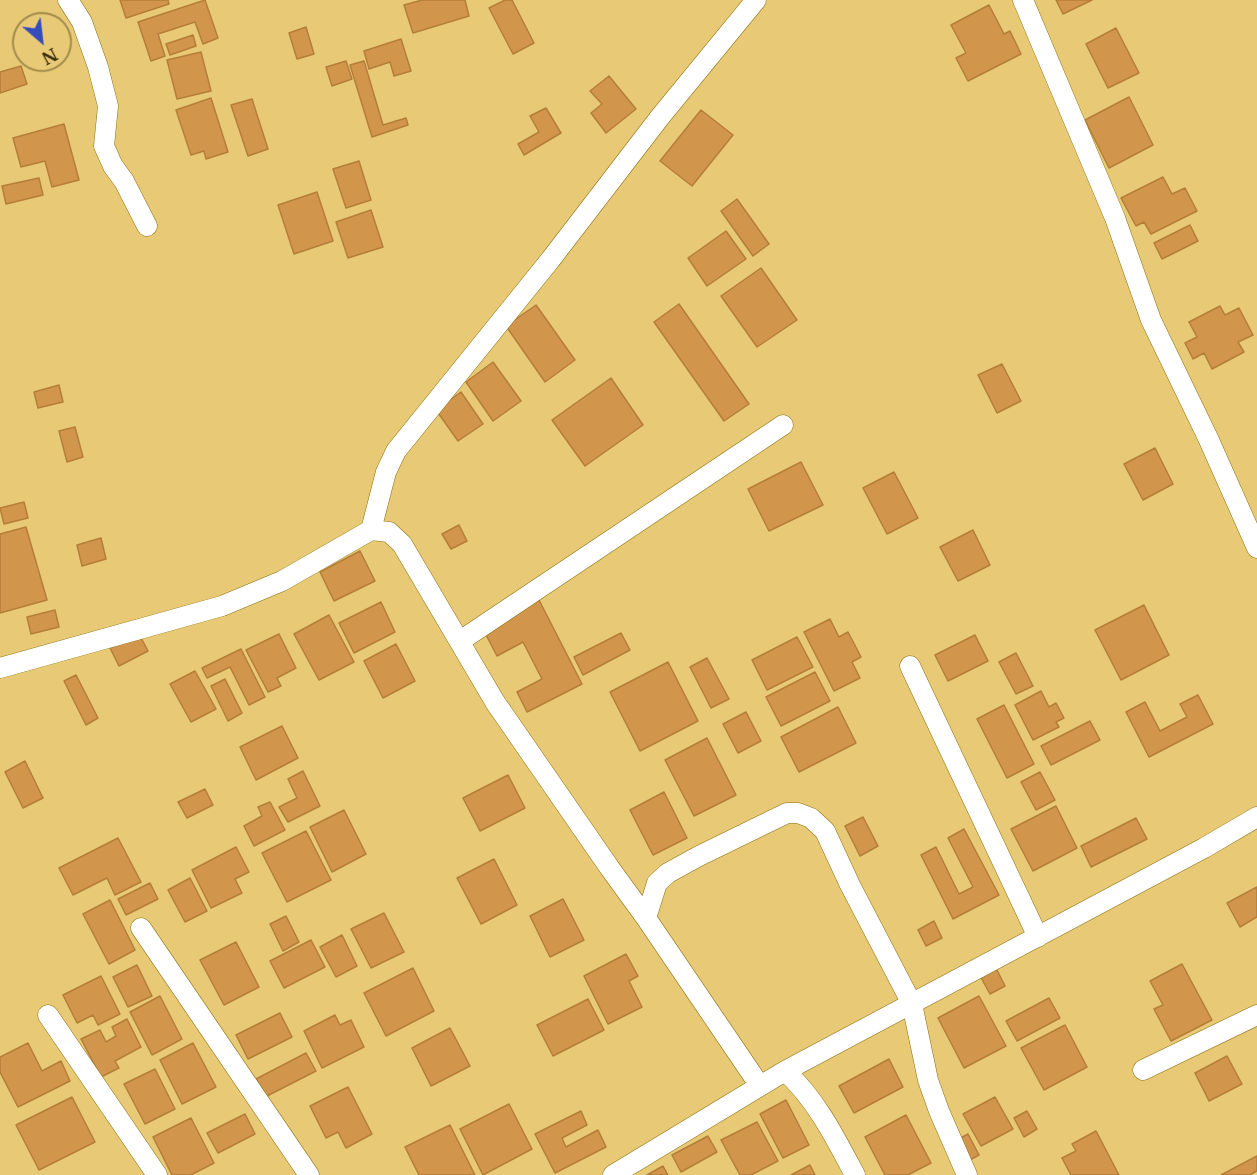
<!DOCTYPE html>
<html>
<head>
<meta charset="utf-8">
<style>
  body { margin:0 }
  #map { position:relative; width:1257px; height:1175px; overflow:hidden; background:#e8ca76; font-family:"Libre Baskerville",serif }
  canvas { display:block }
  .north { position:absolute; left:12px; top:12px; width:60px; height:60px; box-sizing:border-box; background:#e8ca76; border:2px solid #a28b4a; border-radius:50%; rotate:152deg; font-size:16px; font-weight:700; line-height:24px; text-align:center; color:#392d08 }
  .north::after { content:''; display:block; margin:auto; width:21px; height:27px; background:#364bbd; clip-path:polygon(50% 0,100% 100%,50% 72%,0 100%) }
</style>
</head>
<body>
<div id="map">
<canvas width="1257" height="1175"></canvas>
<div class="north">N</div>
</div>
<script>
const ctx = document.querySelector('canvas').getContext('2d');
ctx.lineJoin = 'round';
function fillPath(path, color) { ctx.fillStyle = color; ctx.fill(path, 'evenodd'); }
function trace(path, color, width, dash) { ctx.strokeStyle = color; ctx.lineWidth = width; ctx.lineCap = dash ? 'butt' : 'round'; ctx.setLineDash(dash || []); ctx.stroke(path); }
const building = new Path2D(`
  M120 0H168L169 4 126 18Z
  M205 0 218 38 203 44 195 22 158 34 165 56 151 61 138 22Z
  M422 0H465L469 16 413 33 404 5Z
  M505 0H512L534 43 513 54 489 8Z
  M1056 0H1092L1063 14Z
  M989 5 1004 34 1010 31 1021 54 968 81 956 58 966 53 951 25Z
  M306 27 314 54 297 59 289 33Z
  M1116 28 1139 73 1108 88 1086 44Z
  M193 35 196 46 170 55 166 44Z
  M401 39 411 71 394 76 390 62 369 69 364 51Z
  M201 52 211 91 177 99 167 60Z
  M346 61 352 79 332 86 326 67Z
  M364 61 383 125 406 118 408 125 372 137 350 65Z
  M21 66 27 84 0 93V72Z
  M609 76 636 109 606 133 591 113 602 104 590 91Z
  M1129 97 1153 145 1109 168 1085 120Z
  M211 98 228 152 206 159 204 151 191 155 176 110Z
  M252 99 268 149 248 156 231 105Z
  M546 108 561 133 524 155 518 144 539 132 530 116Z
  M701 110 733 135 692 186 660 161Z
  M64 124 79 180 52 187 45 161 21 167 13 138Z
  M359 161 371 200 346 208 333 169Z
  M1163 177 1172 194 1185 188 1197 211 1151 234 1144 222 1136 226 1121 198Z
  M39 178 43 195 6 204 2 186Z
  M317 192 333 241 294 254 278 205Z
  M737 199 769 244 753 256 721 211Z
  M371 210 383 247 348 258 336 222Z
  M1190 225 1198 241 1162 259 1154 243Z
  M726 231 746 259 707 286 688 258Z
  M761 268 797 320 757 347 721 296Z
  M679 304 749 404 724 421 654 322Z
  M536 305 575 360 545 382 506 326Z
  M1220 306 1225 315 1239 308 1253 335 1238 342 1244 352 1212 369 1204 353 1193 359 1185 343 1197 337 1189 322Z
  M493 362 521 401 493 421 466 382Z
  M1002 364 1021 401 997 413 978 375Z
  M611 378 643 425 585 466 552 420Z
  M59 385 63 402 38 408 34 392Z
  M461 392 483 424 458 441 436 410Z
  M75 427 83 457 67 462 59 431Z
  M1155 448 1173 484 1143 500 1124 464Z
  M801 462 823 505 769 531 748 489Z
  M894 472 918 518 887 534 863 488Z
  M24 502 28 518 4 524 0 508Z
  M459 525 467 541 451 549 442 534Z
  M26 527 47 600 0 613V534Z
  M973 530 990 565 958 581 940 547Z
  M101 538 106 559 82 566 77 545Z
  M360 551 375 581 334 601 320 572Z
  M539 600 582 684 527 712 517 692 542 679 523 642 497 656 483 629Z
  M381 602 395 632 354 653 339 623Z
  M1144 605 1169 655 1121 680 1095 630Z
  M55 610 59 627 31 634 27 617Z
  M329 615 354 662 319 680 294 634Z
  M830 619 839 637 848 632 861 657 852 662 860 678 834 691 804 632Z
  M621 633 630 650 583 675 574 657Z
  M139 634 148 651 119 666 110 648Z
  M279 634 296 668 277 678 281 686 268 692 246 650Z
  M975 635 988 661 948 681 935 655Z
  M797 637 813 667 767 690 752 660Z
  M396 644 415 681 383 698 364 661Z
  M241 649 265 697 249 705 230 667 207 678 202 668Z
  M1016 653 1033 686 1016 694 999 662Z
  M707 658 729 699 711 708 690 667Z
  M668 662 698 721 640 751 610 692Z
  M195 671 216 709 191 722 170 684Z
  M815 672 830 701 781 726 766 697Z
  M76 675 98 718 86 725 64 681Z
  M225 679 242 713 228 721 211 686Z
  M1041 691 1049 707 1056 703 1064 718 1056 722 1059 727 1033 740 1015 705Z
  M1198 695 1213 724 1149 757 1126 712 1145 702 1160 731 1187 717 1180 704Z
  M1004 705 1034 764 1007 778 977 719Z
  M838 707 856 743 799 772 781 737Z
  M746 712 761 741 738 753 723 724Z
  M1090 721 1100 740 1051 765 1041 746Z
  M282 726 298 758 256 780 240 747Z
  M707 738 736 795 694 816 665 760Z
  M25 761 43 798 23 808 5 772Z
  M303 771 320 806 288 822 279 807 297 798 288 779Z
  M1040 772 1055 800 1036 810 1021 782Z
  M508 775 525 808 480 831 463 798Z
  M205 789 213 805 187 818 178 802Z
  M664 792 687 838 653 855 630 810Z
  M270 802 285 830 254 846 244 826 262 816 258 807Z
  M1056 806 1077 848 1033 871 1011 829Z
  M344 810 366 854 332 872 310 827Z
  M863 817 878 846 860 856 845 826Z
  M1136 818 1147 839 1091 867 1081 846Z
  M964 829 999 895 953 919 921 855 936 847 959 894 973 887 948 838Z
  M306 831 331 880 287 902 262 853Z
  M118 838 141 882 115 895 107 878 73 895 59 868Z
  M236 847 249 872 235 879 242 893 211 908 192 870Z
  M494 859 517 905 481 924 457 878Z
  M190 878 207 911 185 922 168 890Z
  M150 883 158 899 126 915 118 899Z
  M1257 887V917L1240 927 1227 903Z
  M563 899 584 940 550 957 530 916Z
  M110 900 135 950 109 964 83 914Z
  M384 913 404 952 371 968 351 929Z
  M286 916 299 942 283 951 270 924Z
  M934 921 942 938 926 946 918 930Z
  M342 935 357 966 336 977 320 947Z
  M311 940 325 967 284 988 270 961Z
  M236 942 259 987 224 1005 200 960Z
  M626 954 638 976 629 981 642 1007 608 1024 584 976Z
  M1182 964 1212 1020 1171 1041 1154 1009 1163 1005 1150 981Z
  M137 965 152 996 128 1007 113 977Z
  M995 966 1005 986 990 994 979 974Z
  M413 968 434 1011 386 1036 364 993Z
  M101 976 120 1014 98 1025 93 1015 77 1023 63 995Z
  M160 996 182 1039 152 1055 130 1012Z
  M979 996 1006 1046 964 1068 938 1018Z
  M1049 998 1060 1018 1017 1041 1006 1021Z
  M588 999 604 1030 553 1056 537 1025Z
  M280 1013 292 1037 248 1059 236 1035Z
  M335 1015 340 1025 351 1020 364 1047 322 1068 304 1031Z
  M127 1019 141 1047 115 1061 119 1068 101 1077 81 1039 100 1030 106 1042 116 1036 112 1027Z
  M1065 1025 1087 1067 1044 1090 1021 1048Z
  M450 1028 470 1066 431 1086 412 1048Z
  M28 1043 42 1071 61 1061 70 1081 18 1107 0 1072V1057Z
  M193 1043 216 1087 182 1104 160 1060Z
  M306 1053 316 1071 265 1097 256 1079Z
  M1227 1056 1242 1084 1209 1101 1195 1073Z
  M889 1059 903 1087 854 1113 839 1086Z
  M155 1069 175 1109 145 1124 124 1084Z
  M348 1087 372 1134 346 1148 338 1132 326 1138 310 1106Z
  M72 1097 95 1142 39 1170 16 1125Z
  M995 1097 1013 1129 981 1146 963 1114Z
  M786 1100 809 1145 783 1158 760 1114Z
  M509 1104 532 1149 483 1175 460 1129Z
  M581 1111 587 1125 562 1138 566 1147 598 1130 606 1147 555 1173 535 1134Z
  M1027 1111 1037 1129 1024 1137 1014 1118Z
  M245 1114 255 1134 218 1153 207 1133Z
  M906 1115 931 1163 908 1175H885L865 1137Z
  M191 1118 214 1163 191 1175H172L153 1137Z
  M757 1122 778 1161 751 1175H740L721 1140Z
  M450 1125 475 1175H419L405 1147Z
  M1096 1131 1119 1175H1071L1062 1158 1076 1151 1072 1144Z
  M968 1134 979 1155 968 1161 957 1140Z
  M708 1136 717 1152 681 1172 672 1155Z
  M1257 1156V1171L1250 1175H1221Z
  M810 1165 815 1175H791Z
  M663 1166 668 1175H647Z`);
const minor = new Path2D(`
  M68 0 82 22 98 67 108 106 104 146 113 166 124 181 147 226
  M1023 0 1115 218 1151 320 1208 438 1257 548
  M371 530 386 472 396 451 551 259 660 117 756 0
  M460 641 783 425
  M910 666 1038 937
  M0 668 222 606 282 581 371 530 389 532 402 544 495 702 609 867 646 918 760 1086
  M646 918 657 883 668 873 699 856 787 813H798L811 818 825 831 850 885 912 1004 928 1080 939 1111 967 1175
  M141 928 309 1175
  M48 1015 157 1175
  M1143 1070 1257 1015
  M785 1071C816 1099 836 1139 855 1175
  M613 1175 785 1071 1204 848 1257 817`);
fillPath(building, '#d1964c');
trace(building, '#b57e38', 1.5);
trace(minor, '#8c700f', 21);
trace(minor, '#fff', 20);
</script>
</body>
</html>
